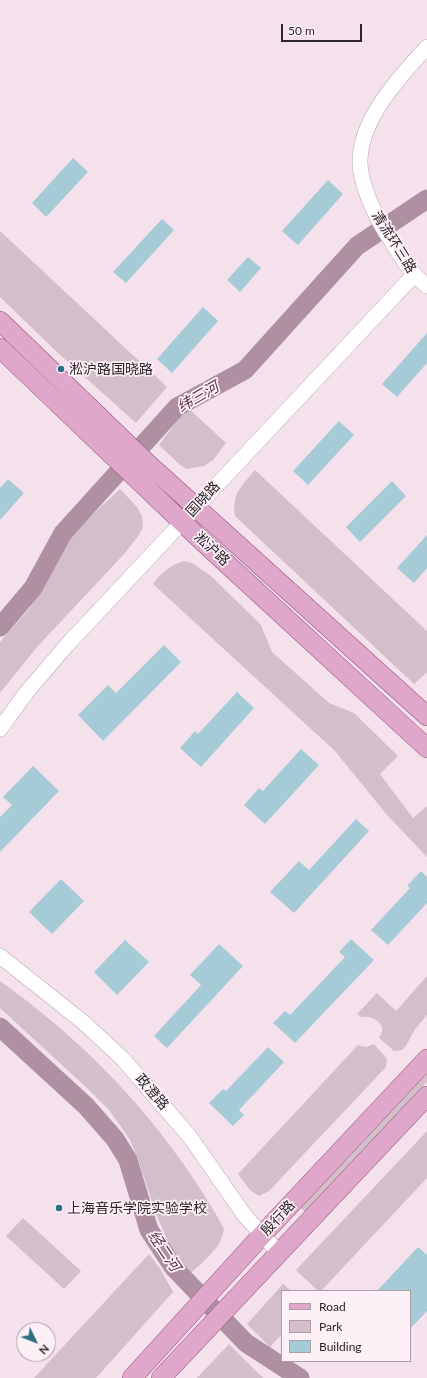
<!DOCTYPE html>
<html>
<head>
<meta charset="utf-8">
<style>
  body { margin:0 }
  #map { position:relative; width:427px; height:1378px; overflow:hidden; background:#f4e1ec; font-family:Lato,sans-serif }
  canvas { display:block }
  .legend { position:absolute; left:281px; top:1290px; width:130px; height:72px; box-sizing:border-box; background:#fdf1f7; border:1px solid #a99fa5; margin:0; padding:5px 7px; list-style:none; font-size:12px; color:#2c2529 }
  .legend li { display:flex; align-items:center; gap:8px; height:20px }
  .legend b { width:20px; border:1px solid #a99fa5 }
  .north { position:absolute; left:16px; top:1322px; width:40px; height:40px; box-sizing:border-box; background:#fdf1f7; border:1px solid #a99fa5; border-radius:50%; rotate:133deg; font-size:11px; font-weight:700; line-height:16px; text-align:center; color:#2c2529 }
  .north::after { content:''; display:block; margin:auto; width:14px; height:18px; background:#2c6e80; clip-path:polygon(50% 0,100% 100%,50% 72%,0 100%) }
  .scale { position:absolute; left:281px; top:24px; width:81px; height:18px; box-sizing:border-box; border:2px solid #2c2529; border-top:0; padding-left:5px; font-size:12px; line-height:14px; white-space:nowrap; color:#2c2529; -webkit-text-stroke:3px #fdf1f7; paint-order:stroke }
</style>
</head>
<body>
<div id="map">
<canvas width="427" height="1378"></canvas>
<ul class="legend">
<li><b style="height:5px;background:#dfa7ca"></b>Road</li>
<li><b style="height:11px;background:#d3beca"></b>Park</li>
<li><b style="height:11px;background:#a5cbd7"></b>Building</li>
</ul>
<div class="north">N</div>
<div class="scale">50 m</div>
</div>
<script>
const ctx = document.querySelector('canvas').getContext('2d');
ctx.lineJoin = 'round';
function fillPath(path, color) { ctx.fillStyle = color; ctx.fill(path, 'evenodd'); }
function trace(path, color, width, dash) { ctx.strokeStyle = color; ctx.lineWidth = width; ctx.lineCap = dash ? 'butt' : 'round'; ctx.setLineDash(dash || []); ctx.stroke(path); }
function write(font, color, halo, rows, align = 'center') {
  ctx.font = font + ' Lato,"Noto Sans SC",sans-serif'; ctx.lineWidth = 3.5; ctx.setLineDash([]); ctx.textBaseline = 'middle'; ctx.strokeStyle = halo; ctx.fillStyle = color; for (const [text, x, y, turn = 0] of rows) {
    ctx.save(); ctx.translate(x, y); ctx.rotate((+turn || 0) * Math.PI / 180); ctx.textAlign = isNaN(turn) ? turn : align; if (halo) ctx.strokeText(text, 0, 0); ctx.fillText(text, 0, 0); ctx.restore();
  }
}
const green = new Path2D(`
  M0 231 167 387 136 423 58 353 0 297Z
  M187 407 226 443 213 460 204 466 187 469 180 465 159 445Z
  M255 470 427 631V672L414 684 235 516C232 493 241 487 255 470Z
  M120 489 137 507 142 516 143 527 139 535 125 553 37 647 0 693V642L29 609 44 585 70 536Z
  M184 561 192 563 211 576 261 625 272 652 329 703 354 713 398 756 380 774 413 818 427 806V857L387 815 335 751 153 584C161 573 170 565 184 561Z
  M427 976V1015L415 1029 406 1046 402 1050 394 1051 379 1038C389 1024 373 1015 361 1017L357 1014 377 993 396 1011Z
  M0 981C73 1033 138 1097 189 1172 201 1190 214 1209 224 1229 222 1248 203 1261 190 1274L169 1244 155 1211 138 1159 130 1140 120 1125 108 1109 88 1089 0 1008Z
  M374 1044 387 1059 386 1067 269 1191 259 1196 250 1190 238 1174 358 1045 366 1047Z
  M427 1068V1082L307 1214 300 1207Z
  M427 1131V1178L321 1291H318L296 1270Z
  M23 1218 81 1271 64 1289 6 1236Z
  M149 1254 161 1270 173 1292 96 1378H34Z
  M283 1284 291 1291H282V1334L270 1347 247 1324Z
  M229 1344 263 1378H197Z`);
const river = new Path2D(`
  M0 627 33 588 63 533 177 407 245 370 357 246 427 199
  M0 1027 86 1106 115 1139 128 1160 149 1230 174 1268 246 1343 300 1378`);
const building = new Path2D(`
  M73 158 88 172 46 217 32 203Z
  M328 180 343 194 298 245 282 231Z
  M162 219 174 230 126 283 113 272Z
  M248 257 261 268 240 292 227 280Z
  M203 307 218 321 172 373 157 359Z
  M427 333V363L397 397 382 384Z
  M339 421 354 435 308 485 293 471Z
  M8 479 24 493 0 520V488Z
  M392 481 406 496 360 542 346 527Z
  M427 535V568L414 583 397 568Z
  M164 645 181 662 103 741 78 715 108 685 116 693Z
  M237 692 254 708 201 767 180 748 195 731 198 734Z
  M301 749 319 765 265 824 244 805 259 788 263 791Z
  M33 766 59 791 0 852V817L12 805 3 797Z
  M356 819 369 831 294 913 270 892 299 861 309 870Z
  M421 871 427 877V903L388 945 371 930 410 888 407 886Z
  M61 879 84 901 52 934 29 912Z
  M351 939 374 960 295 1043 273 1023 285 1011 290 1015 345 957 339 952Z
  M125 940 149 962 117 995 94 972Z
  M219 944 243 966 167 1048 154 1036 201 985 190 975Z
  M268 1047 284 1062 239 1110 244 1115 233 1126 209 1103 223 1089 226 1091Z
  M418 1247 427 1255V1311L410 1329V1291H377Z`);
const minor = new Path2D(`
  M427 47C400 76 361 118 360 160 359 182 376 218 388 236 400 255 409 272 427 286
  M0 729 26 693 66 646 413 276
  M0 956 83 1022 122 1058 190 1137 245 1216 279 1253`);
const major = new Path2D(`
  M0 321 146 462 427 716
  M0 348 202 541 427 748
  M132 1378 262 1235 427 1059
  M161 1378 427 1096`);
const markers = [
  [61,369,4,"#2c6e80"],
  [59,1208,4,"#2c6e80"]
];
const streetNames = [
  ["清流环三路",394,242,58],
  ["国晓路",203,499,-47],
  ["淞沪路",212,549,43],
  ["政澄路",152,1092,49],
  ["殷行路",278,1218,-47]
];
const poiNames = [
  ["淞沪路国晓路",69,369],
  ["上海音乐学院实验学校",67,1208]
];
const waterNames = [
  ["纬三河",198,397,-30],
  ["经二河",164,1251,56]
];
fillPath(green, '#d3beca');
trace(river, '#af90a2', 19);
fillPath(building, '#a5cbd7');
trace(minor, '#baa8b2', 16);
trace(major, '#93547b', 20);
trace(minor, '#fff', 15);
trace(major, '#dfa7ca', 19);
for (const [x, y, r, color] of markers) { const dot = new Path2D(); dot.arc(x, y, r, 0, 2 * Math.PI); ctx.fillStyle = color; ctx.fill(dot); trace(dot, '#fdf1f7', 1.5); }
write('14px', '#2c2529', '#fdf1f7', streetNames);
write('14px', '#2c2529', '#fdf1f7', poiNames, 'left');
write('italic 15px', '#5e324d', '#fdf1f7', waterNames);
</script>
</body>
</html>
